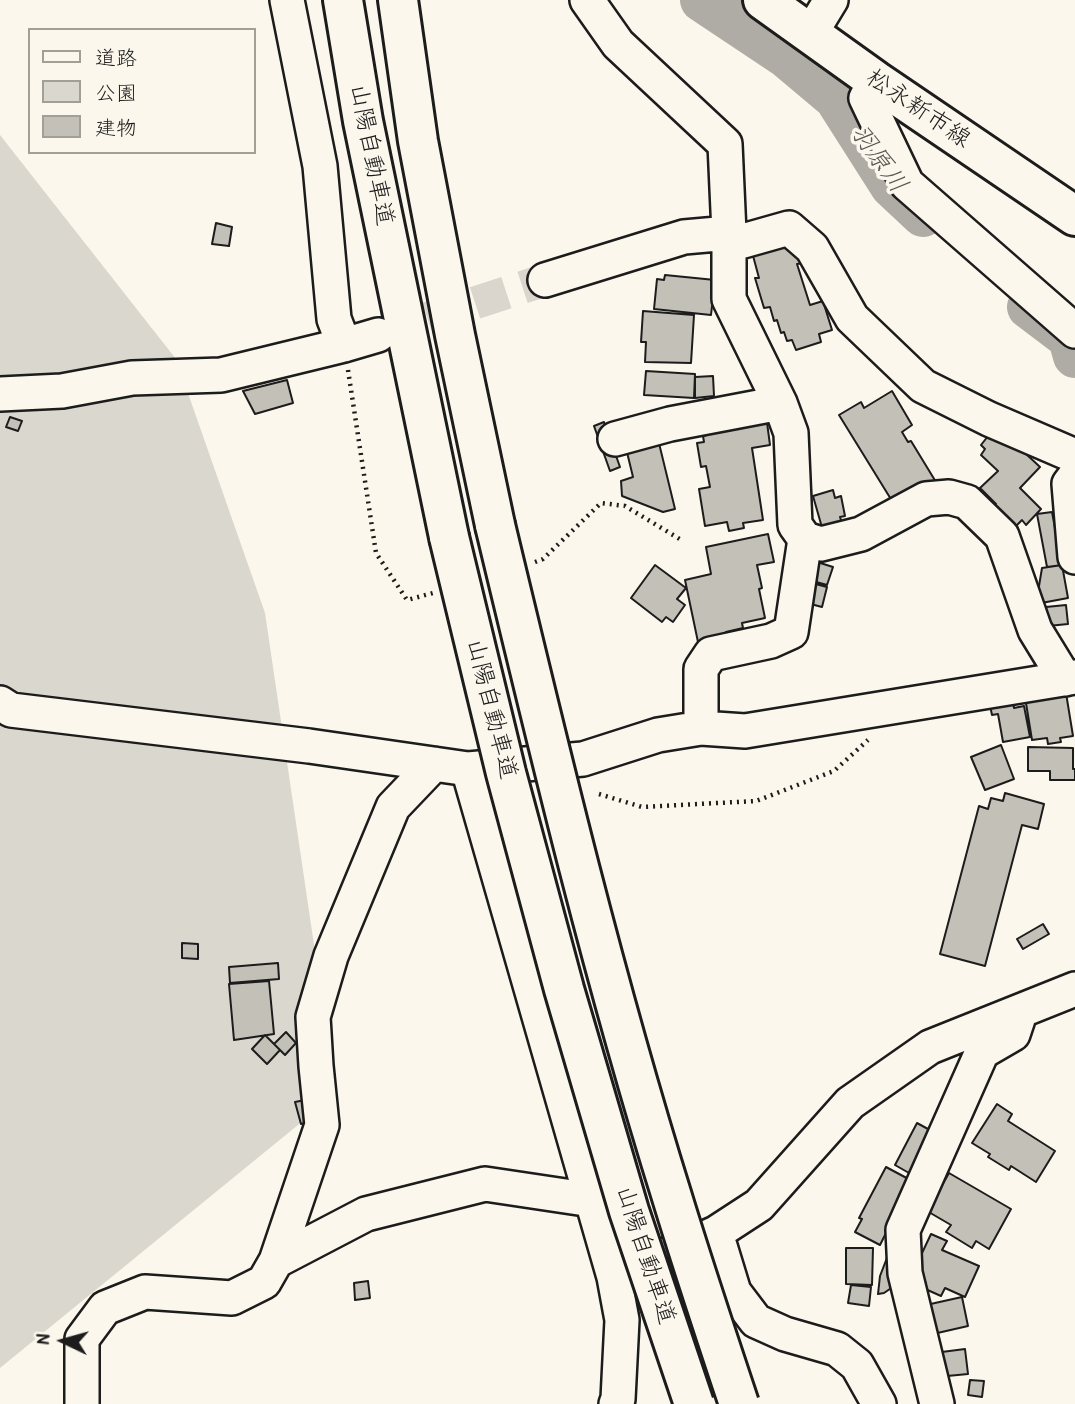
<!DOCTYPE html>
<html>
<head>
<meta charset="utf-8">
<style>
  body { margin:0 }
  #map { position:relative; width:1075px; height:1404px; overflow:hidden; background:#fbf7ec; font-family:"Patrick Hand","Klee One",sans-serif }
  canvas { display:block }
  .legend { position:absolute; left:28px; top:28px; width:228px; height:126px; box-sizing:border-box; background:#fbf7ec; border:2px solid #a29f99; margin:0; padding:9px 12px; list-style:none; font-size:21px; color:#1c1c1c }
  .legend li { display:flex; align-items:center; gap:14px; height:35px }
  .legend b { width:35px; border:2px solid #a29f99 }
  .north { position:absolute; left:28px; top:1306px; width:70px; height:70px; -webkit-text-stroke:5px #fbf7ec; paint-order:stroke; rotate:275deg; font-size:19px; font-weight:700; line-height:28px; text-align:center; color:#1c1c1c }
  .north::after { content:''; display:block; margin:auto; width:24px; height:32px; background:#1c1c1c; clip-path:polygon(50% 0,100% 100%,50% 72%,0 100%) }
</style>
</head>
<body>
<div id="map">
<canvas width="1075" height="1404"></canvas>
<ul class="legend">
<li><b style="height:9px;background:#fbf7ec"></b>道路</li>
<li><b style="height:19px;background:#dad7ce"></b>公園</li>
<li><b style="height:19px;background:#c3c0b8"></b>建物</li>
</ul>
<div class="north">N</div>
</div>
<script>
const ctx = document.querySelector('canvas').getContext('2d');
ctx.lineJoin = 'round';
function fillPath(path, color) { ctx.fillStyle = color; ctx.fill(path, 'evenodd'); }
function trace(path, color, width, dash) { ctx.strokeStyle = color; ctx.lineWidth = width; ctx.lineCap = dash ? 'butt' : 'round'; ctx.setLineDash(dash || []); ctx.stroke(path); }
function write(font, color, halo, rows, align = 'center') {
  ctx.font = font + ' "Patrick Hand","Klee One",sans-serif'; ctx.lineWidth = 7; ctx.setLineDash([]); ctx.textBaseline = 'middle'; ctx.strokeStyle = halo; ctx.fillStyle = color; for (const [text, x, y, turn = 0] of rows) {
    ctx.save(); ctx.translate(x, y); ctx.rotate((+turn || 0) * Math.PI / 180); ctx.textAlign = isNaN(turn) ? turn : align; if (halo) ctx.strokeText(text, 0, 0); ctx.fillText(text, 0, 0); ctx.restore();
  }
}
const green = new Path2D(`
  M0 135 176 359 265 613 336 1094 0 1368Z`);
const river = new Path2D(`
  M702 0 786 56 836 98 892 186 923 215
  M1029 307 1070 338 1075 356`);
const building = new Path2D(`
  M216 223 232 227 229 246 212 244Z
  M796 239 804 263 797 264 810 305 823 301 832 330 819 334 821 342 796 350 792 340 787 341 784 332 781 333 777 320 774 321 770 307 764 308 755 278H759L752 252Z
  M665 275 715 280 711 315 654 309 657 279 664 280Z
  M643 311 694 315 691 363 645 362 646 342H641Z
  M646 371 695 374 694 398 644 395Z
  M713 376 714 396 695 398V377Z
  M287 380 293 403 255 414 243 391Z
  M892 391 912 425 902 432 908 442 911 441 936 482 897 509 839 415 861 402 864 408Z
  M766 415 770 445 752 448 763 520 743 523 744 528 729 531 727 522 705 526 699 489 710 487 706 466 701 467 697 443 704 442 703 436 707 435 705 424Z
  M10 417 22 421 18 431 6 427Z
  M604 422 620 467 610 471 594 426Z
  M992 431 1009 438 1040 467 1020 488 1041 509 1026 525 1022 520 1015 527 993 506 996 504 980 488 998 471 981 455 985 449 981 445Z
  M657 435 675 509 663 512 622 496 621 481 633 477 625 444Z
  M833 490 835 498 841 496 845 516 840 517 842 523 823 531 813 496Z
  M1052 512 1062 565 1047 567 1037 514Z
  M768 534 774 562 757 565 762 588 759 589 765 618 742 623 743 628 726 632 727 636 698 642 685 580 711 574 706 547Z
  M814 561 833 567 827 585 809 580Z
  M655 565 686 588 677 599 685 605 673 622 666 617 662 622 631 598Z
  M1062 565 1068 598 1036 604 1042 568Z
  M808 582 827 587 822 607 803 602Z
  M1066 605 1068 624 1048 626 1046 607Z
  M1066 693 1073 736 1060 738 1061 742 1048 744 1047 738 1032 740 1025 697Z
  M1012 697 1014 708 1024 706 1030 737 1003 742 998 714 992 715 989 701Z
  M1001 745 1014 779 985 790 971 757Z
  M1028 747 1073 748V769H1075V780H1050V771H1028Z
  M1005 793 1044 804 1038 829 1022 825 985 966 940 954 979 806 988 809 991 798 1003 801Z
  M1043 924 1049 934 1023 949 1017 939Z
  M182 943 198 944V959L182 958Z
  M278 963 279 979 230 983 229 967Z
  M269 981 274 1034 234 1040 229 984Z
  M286 1032 296 1043 285 1055 274 1044Z
  M265 1035 280 1050 267 1064 252 1049Z
  M305 1100 311 1121 301 1124 295 1102Z
  M997 1104 1012 1114 1008 1121 1055 1151 1036 1182 1011 1166 1009 1170 988 1157 990 1154 972 1143Z
  M917 1123 939 1135 916 1177 895 1165Z
  M886 1167 916 1183 889 1235 886 1233 880 1245 855 1232 862 1219 859 1218Z
  M949 1173 1011 1209 989 1249 976 1241 972 1248 946 1232 951 1225 927 1211Z
  M931 1234 947 1241 942 1250 979 1266 965 1297 945 1288 941 1296 923 1288 926 1283 920 1280 923 1274 914 1270Z
  M895 1237 900 1282 884 1293 878 1294 880 1276Z
  M846 1248H873L872 1285 846 1284Z
  M368 1281 370 1298 355 1300 354 1283Z
  M851 1285 871 1287 869 1306 848 1303Z
  M962 1297 968 1326 933 1334 926 1305Z
  M965 1349 968 1374 937 1377 934 1353Z
  M970 1380 984 1381 982 1397 968 1395Z`);
const minorTunnel = new Path2D(`
  M380 334 545 280`);
const path = new Path2D(`
  M348 370 376 553 407 600 433 593
  M535 562 543 559 601 503 625 506 683 541
  M599 794 642 807 756 801 834 771 868 740`);
const minor = new Path2D(`
  M287 0 320 166 334 319 344 345
  M587 0 618 44 725 144 729 233V299L780 403 791 433 795 525 805 539 821 544 861 534 926 499 949 497 967 502 1002 536 1035 630 1065 679
  M811 33 831 0
  M876 81 866 98 907 184 1075 331
  M545 280 684 237 729 233 743 241 789 228 812 248 852 318 923 386 989 419 1075 456
  M0 394 62 391 132 378 221 375 344 345 378 335
  M615 439 670 424 780 403
  M1075 476 1069 484 1075 557
  M0 703 11 710 309 746 468 769 583 759 658 735 701 728 745 731 1075 677
  M701 728V669L711 654 771 641 791 632 805 539
  M468 769 614 1277 622 1320 618 1399 616 1404
  M716 1233 734 1292 756 1321 785 1334 837 1349 857 1365 879 1404
  M276 1261 366 1214 485 1184 592 1200
  M623 1274 716 1233 759 1205 850 1103 930 1047 1075 989
  M82 1404V1339L105 1308 145 1292 232 1298 264 1282 276 1261 322 1125 316 1066 313 1017 331 956 393 807 434 764
  M937 1404 905 1273 903 1230 982 1052 1013 1034 1018 1019`);
const major = new Path2D(`
  M763 0 876 81 1075 216`);
const highway = new Path2D(`
  M343 0 363 121 449 537
  M398 0 418 141 455 335 495 525`);
const highwayBridge = new Path2D(`
  M495 525C549 750 603 976 672 1197 693 1266 716 1335 739 1404
  M449 537 506 773 564 989 629 1211 694 1404`);
const streetNames = [
  ["松永新市線",918,109,34],
  ["山陽自動車道",371,155,79],
  ["山陽自動車道",491,709,76],
  ["山陽自動車道",645,1255,72]
];
const waterNames = [
  ["羽原川",878,159,54]
];
fillPath(green, '#dad7ce');
trace(river, '#afaca5', 44);
fillPath(building, '#c3c0b8');
trace(building, '#1c1c1c', 2);
trace(minorTunnel, '#dad6cd', 33, [33, 17]);
trace(minor, '#1c1c1c', 38);
trace(major, '#1c1c1c', 44);
trace(highway, '#1c1c1c', 44);
trace(path, '#1c1c1c', 4.5, [2, 5]);
trace(minor, '#fbf7ec', 33);
trace(major, '#fbf7ec', 38);
trace(highway, '#fbf7ec', 38);
trace(highwayBridge, '#1c1c1c', 44, []);
trace(highwayBridge, '#fbf7ec', 38);
write('24px', '#1c1c1c', '#fbf7ec', streetNames);
write('italic 26px', '#575653', '#fbf7ec', waterNames);
</script>
</body>
</html>
